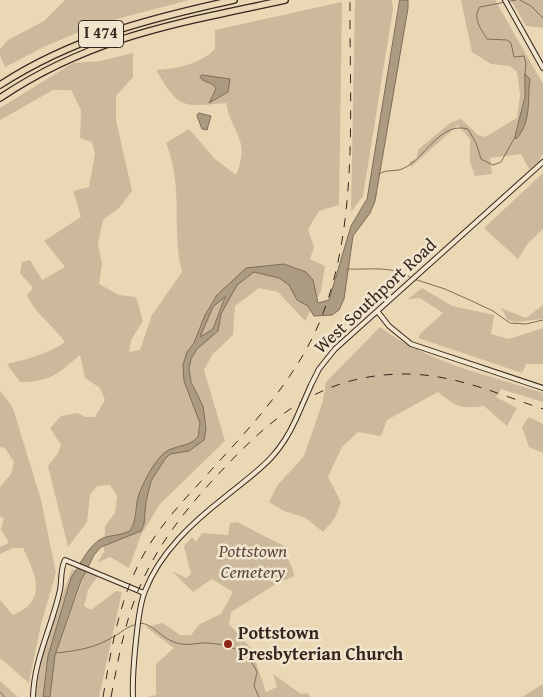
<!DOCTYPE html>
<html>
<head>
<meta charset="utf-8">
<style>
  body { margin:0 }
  canvas { display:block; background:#ead7b4 }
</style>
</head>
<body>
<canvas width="543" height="697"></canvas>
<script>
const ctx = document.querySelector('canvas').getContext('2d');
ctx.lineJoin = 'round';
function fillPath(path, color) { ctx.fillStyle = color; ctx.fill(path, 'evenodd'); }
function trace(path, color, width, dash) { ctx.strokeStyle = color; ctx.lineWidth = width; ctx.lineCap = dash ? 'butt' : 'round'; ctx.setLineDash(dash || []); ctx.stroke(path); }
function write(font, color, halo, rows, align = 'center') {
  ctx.font = font + ' "Gentium Book Plus",serif'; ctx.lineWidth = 5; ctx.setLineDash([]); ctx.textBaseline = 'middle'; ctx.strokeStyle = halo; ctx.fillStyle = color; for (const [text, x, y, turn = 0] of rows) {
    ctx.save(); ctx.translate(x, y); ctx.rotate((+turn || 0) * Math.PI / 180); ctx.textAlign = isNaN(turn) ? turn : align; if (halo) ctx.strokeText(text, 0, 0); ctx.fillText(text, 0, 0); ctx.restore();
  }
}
const green = new Path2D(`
  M65 0H189L98 24 46 46 5 67 0 56V49L8 40 44 21Z
  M355 0H392L393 9 363 196 351 212Z
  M461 0H495L543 84V154L538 162 529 169 521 154 490 158 492 174 475 176 470 162V139L458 125 411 167 409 162 417 159 418 150 450 123 461 119 478 135 485 137 517 118 520 95 517 72 510 66 491 64 472 52Z
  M511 0H543V28L526 26Z
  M342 2 339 205 319 211 308 229 314 247 310 259 325 266 321 291 305 321 278 292 259 288 235 306 233 335 212 355 204 370 225 441 160 504 141 535 129 568 110 557 97 563 104 552 105 526 115 513 117 496 110 485 97 486 90 495 87 522 68 547 48 466 58 453 61 445 50 428 61 416 78 413 85 417H95L105 400 100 388 85 378 80 355C57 374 51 382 20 382L7 364C28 359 48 354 65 342 53 325 35 314 27 295L33 288 20 273 22 262 30 260 42 280 65 267 44 241 81 217 73 191 89 187 95 154 92 142 80 138 81 110 71 90H53L0 120V108L73 63 100 61 133 53V77L116 96V120L132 191 119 208 103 220 98 243 102 265 99 284 119 295 136 297 143 321 131 340 129 352 140 350 152 315 182 272C171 228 184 187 166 143L189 129 215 159 236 175C251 139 232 135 226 103 181 107 179 109 156 70 176 69 200 64 215 49V30Z
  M543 173V229L528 243 518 259 484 228Z
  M422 288 452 306 494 315 491 334 509 339 543 328V364H526L522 373 418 338 421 333 443 313 420 298 408 299Z
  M543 305V319L516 322 508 320 501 308 526 318Z
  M380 327C428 363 486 374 543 393V402L501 389 496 397 517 408 507 426 484 406C459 409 457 407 438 392L387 420 381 436 358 432 342 447 328 477 341 502 335 518 323 532 306 518 284 511 269 502 277 486 304 456 323 401 326 382Z
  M0 391 13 408 41 500 56 573 41 624 29 683 0 658V600L13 615C48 601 36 575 23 548H13L0 554V547L9 543 1 529 4 518 0 516V487L11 474 14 462 5 448 0 447Z
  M529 417 543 424V453L529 447 522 427Z
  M237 522 284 546C284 556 293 563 294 576L276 584 231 612 229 624 251 648 266 692 277 687 273 674 301 694 308 693 310 697H148L156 695V664L174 648 146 627 163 623 180 635H191L200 624 221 614 233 592 212 579 193 592 172 571 186 578 191 574 184 546 192 537 196 542 202 533 228 535 230 523Z
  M72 569 76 571 71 578 48 656 43 697H35L43 649Z
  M86 571 98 576 88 590 84 606 91 610 116 591 122 592 99 697H50L55 655Z
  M0 681 18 697H0Z
  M543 684V697H522Z`);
const water = new Path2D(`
  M400 0H408V8L375 201 370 213 353 236 344 299 339 310 332 315 314 316 308 306 297 300 289 285 279 278 254 272 237 285 221 314 218 331 197 349 191 359 189 368 191 382 203 406 206 429 204 440 189 451 170 454 165 459 151 481 146 502 144 524 141 531 101 547 94 555 81 581 55 655 50 697H43L48 656 71 578C80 565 89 544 103 538 112 535 122 535 130 531 137 520 135 509 138 497 143 483 151 467 161 456 171 444 187 449 198 437L200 423 184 381 183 365 187 352 194 343 205 315 217 295 246 268 284 264 306 272 313 280 318 303 329 300 351 226 367 199ZM225 297 213 329 200 337 213 307Z
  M525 74 530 79C527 100 532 122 516 139L515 136 525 97Z
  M202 75 230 79 228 92 209 103 216 89C213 81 204 84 200 77Z
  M199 113 211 116 207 130 202 129 197 116Z`);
const stream = new Path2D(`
  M516 0 480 7C472 18 481 29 487 39L507 40 511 43 514 57 524 56 526 64 525 74
  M520 0 531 6 543 18
  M379 174C386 169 394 172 402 169 425 160 439 121 468 129L476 143 481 159 493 165 501 162 515 137
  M347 269C367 270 394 265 411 278
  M414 279 445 289 474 302 493 311 510 323 526 324 543 320
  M140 623C154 624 161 638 174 642 184 646 192 644 202 643 226 643 247 649 257 672L254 686 259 697
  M56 653C76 651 95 648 113 637 122 632 126 627 137 624
  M0 692 5 697`);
const secondary = new Path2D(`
  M505 0 543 68
  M378 312 389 326 411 344 543 388
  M311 385 319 369 335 349 543 162
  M33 697C34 659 52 627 60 590 62 580 60 570 65 560L144 593
  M133 697C132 678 134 660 136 640 138 624 139 606 145 591 160 552 193 522 225 497 258 470 278 459 296 419`);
const motorway = new Path2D(`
  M0 85C72 38 151 18 234 0
  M0 98C92 36 180 23 285 0`);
const rail = new Path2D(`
  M103 697C112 645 120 593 148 547 164 521 184 500 204 478 241 437 280 397 307 348 362 249 349 111 350 0
  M111 697C118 661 124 625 138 591 155 549 182 514 212 481 268 420 319 373 408 374 456 375 498 394 543 409`);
const secondaryBridge = new Path2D(`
  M296 419 311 385`);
const markers = [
  [228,644,5,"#8f2418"]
];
const shields = [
  [101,34,45]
];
const shieldNames = [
  ["I 474",101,34]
];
const streetNames = [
  ["West Southport Road",376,297,-43]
];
const parkNames = [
  ["Pottstown",253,552],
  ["Cemetery",253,573]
];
const poiNames = [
  ["Pottstown",238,634],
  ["Presbyterian Church",238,655]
];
fillPath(green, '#ccb99b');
fillPath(water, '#ad9b81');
trace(water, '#7e6c5a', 1);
trace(stream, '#7e6c5a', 1);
trace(secondary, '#37261f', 6);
trace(motorway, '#37261f', 8);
trace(secondary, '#f1e5ce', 4);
trace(motorway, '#ead7b4', 5.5);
trace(rail, '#37261f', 1, [9, 9]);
trace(secondaryBridge, '#37261f', 6, []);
trace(secondaryBridge, '#f1e5ce', 4);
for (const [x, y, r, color] of markers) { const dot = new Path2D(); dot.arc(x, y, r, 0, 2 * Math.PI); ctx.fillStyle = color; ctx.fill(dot); trace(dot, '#f1e5ce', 2); }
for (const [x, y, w] of shields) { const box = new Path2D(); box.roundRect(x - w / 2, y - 13.5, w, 27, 4); ctx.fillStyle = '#f1e5ce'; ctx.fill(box); trace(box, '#37261f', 1); }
write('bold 16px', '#37261f', null, shieldNames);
write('18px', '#37261f', '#f1e5ce', streetNames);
write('italic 18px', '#5c4b3e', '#f1e5ce', parkNames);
write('bold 18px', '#37261f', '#f1e5ce', poiNames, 'left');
</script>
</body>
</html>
